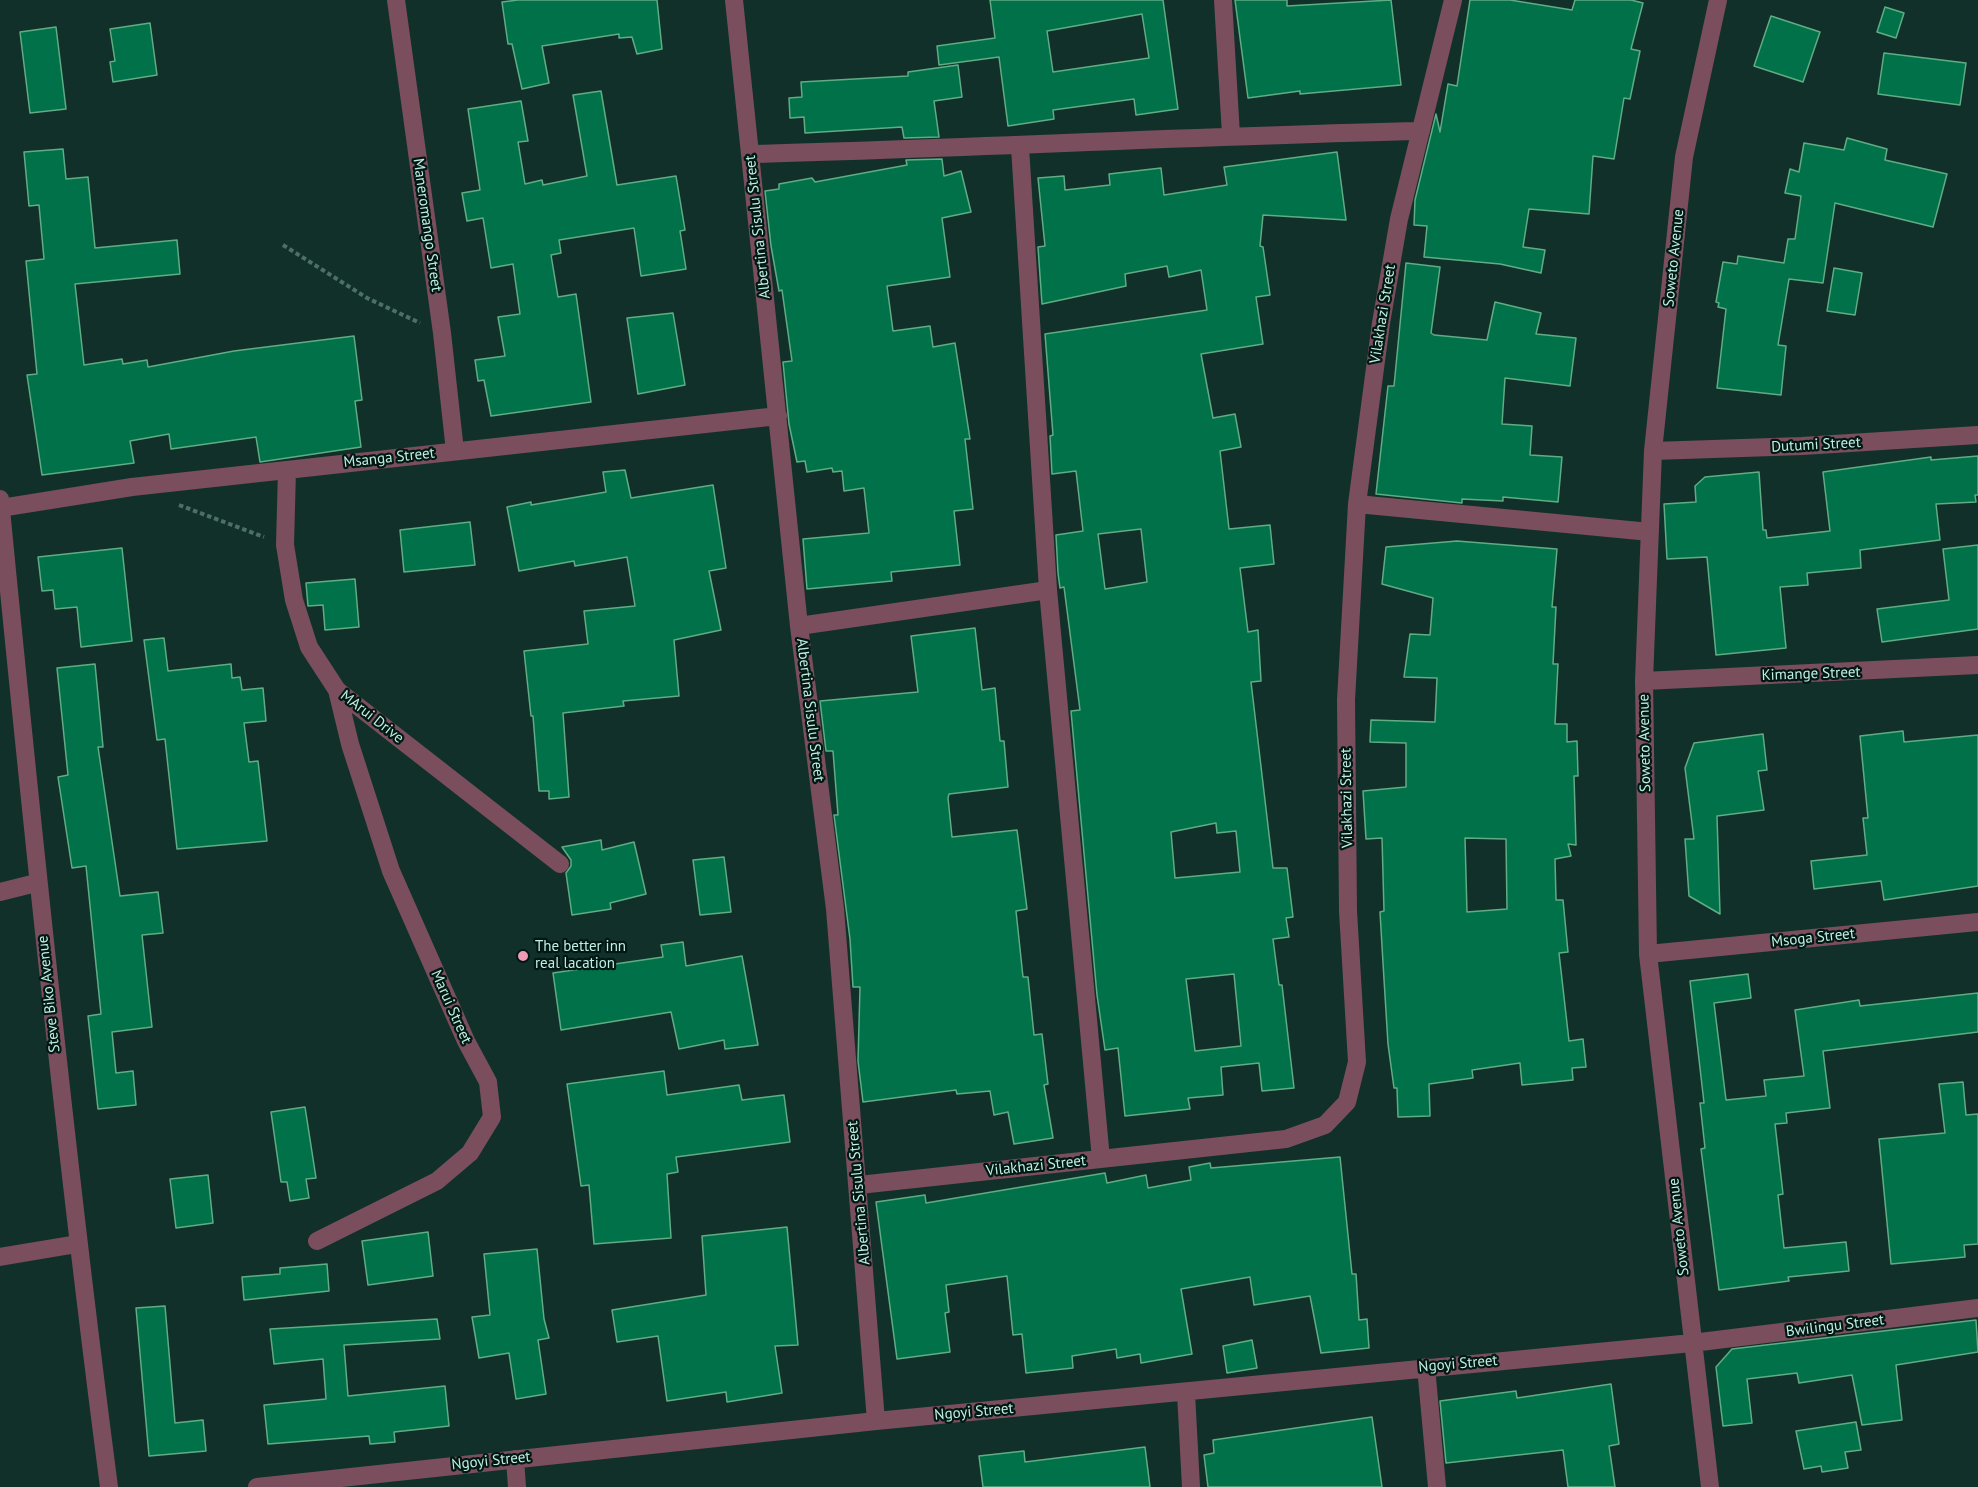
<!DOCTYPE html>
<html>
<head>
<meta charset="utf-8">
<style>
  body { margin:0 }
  canvas { display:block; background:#11302a }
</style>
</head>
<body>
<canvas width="1978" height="1487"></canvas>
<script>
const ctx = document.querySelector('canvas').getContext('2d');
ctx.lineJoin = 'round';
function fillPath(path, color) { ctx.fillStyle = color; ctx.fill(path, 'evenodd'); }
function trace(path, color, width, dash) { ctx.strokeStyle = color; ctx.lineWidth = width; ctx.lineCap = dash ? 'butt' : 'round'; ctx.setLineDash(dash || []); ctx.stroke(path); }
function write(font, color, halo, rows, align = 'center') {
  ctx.font = font + ' "PT Sans",sans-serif'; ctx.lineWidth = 4.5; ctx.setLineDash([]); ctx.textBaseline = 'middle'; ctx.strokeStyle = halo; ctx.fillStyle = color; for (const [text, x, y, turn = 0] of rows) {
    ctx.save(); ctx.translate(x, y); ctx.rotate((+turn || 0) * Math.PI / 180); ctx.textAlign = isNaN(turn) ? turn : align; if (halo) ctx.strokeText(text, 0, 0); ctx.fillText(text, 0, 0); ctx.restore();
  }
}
const building = new Path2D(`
  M518 0H657L662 49 637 54 632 37 619 38V34L542 46 549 83 522 89 512 44H508L502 2Z
  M990 0H1163L1178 109 1136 115 1134 99 1053 110 1054 119 1008 126 999 57 939 65 937 46 995 38ZM1142 14 1149 58 1053 72 1047 31Z
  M1235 0H1287V6L1391 0 1401 85 1300 94V91L1248 98Z
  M1470 0H1510L1572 10 1575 0H1631L1643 3 1631 49 1640 51 1630 99 1624 98 1614 159 1593 156 1589 214 1529 209 1523 247 1545 250 1541 273 1500 264 1424 257 1427 226 1414 225 1415 200 1436 114 1440 132 1448 84 1457 86Z
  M1885 7 1904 13 1896 38 1877 32Z
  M1771 16 1820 32 1803 82 1754 66Z
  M150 23 157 75 113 82 110 62 115 61 110 29Z
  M56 27 66 109 30 113 20 32Z
  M1884 53 1966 63 1960 105 1878 94Z
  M958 65 962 97 934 101 939 137 904 138 902 127 805 133 804 117 790 118 789 98 802 97 801 82 908 76V72Z
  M601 91 617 185 676 176 685 230 680 231 686 269 641 276 634 228 559 240 561 253 551 255 558 297 576 294 591 402 491 416 484 380 478 381 475 360 505 356 498 317 520 314 513 264 491 268 483 218 467 221 462 193 480 190 468 109 521 101 528 141 518 142 525 184 542 180 543 185 587 176 573 95Z
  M1847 138 1887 149 1885 160 1947 174 1933 227 1835 203 1823 283 1789 279 1778 345 1786 346 1781 395 1717 388 1726 309 1718 307 1719 303 1716 302 1723 262 1737 264 1738 256 1784 263 1788 239H1795L1801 196 1785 193 1790 169 1799 172 1804 143 1844 150Z
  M63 149 66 179 88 177 95 248 177 240 180 274 75 284 84 365 122 359 123 364 147 360 148 367 234 351 354 336 362 400 355 401 361 447 260 462 256 437 171 449 169 434 130 441 134 463 42 475 27 375 37 374 26 261 44 259 39 205 29 206 24 152Z
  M1337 152 1346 220 1263 215 1260 246 1263 247 1270 295 1256 297 1263 344 1201 354 1213 418 1235 414 1241 447 1220 451 1229 529 1270 525 1274 564 1240 568 1248 632 1258 630 1261 681 1251 682 1273 868H1287L1293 917 1286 918 1289 937 1273 939 1279 985H1282L1294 1088 1262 1091 1259 1063 1221 1067 1223 1095 1188 1098 1190 1109 1125 1116 1118 1048 1105 1050 1097 995 1071 711 1080 710 1064 587 1060 588 1058 573 1056 535 1083 531 1076 471 1052 474 1050 436 1053 435 1045 334 1207 310 1201 270 1169 277 1167 266 1125 274 1126 286 1042 304 1038 247 1045 246 1038 178 1064 176 1065 190 1110 185 1109 174 1161 168 1164 195 1227 185 1224 167ZM1141 529 1147 582 1105 589 1098 534ZM1216 823 1217 833 1236 831 1240 872 1175 878 1171 832ZM1234 974 1241 1046 1195 1051 1186 979Z
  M942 159 944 176 961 171 971 212 942 218 950 277 887 286 893 331 930 326 933 347 955 343 970 439H965L973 509 954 511 960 565 891 572 892 581 807 589 803 539 869 533 864 488 844 491 842 471 833 472 832 468 807 472 805 461 797 462 789 424 783 362 792 361 782 290 779 291 771 246 765 191 779 189V184L812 178 815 182 907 165 906 160Z
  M1406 263 1440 267 1431 333 1434 335 1487 340 1495 302 1541 313 1536 334 1576 338 1570 386 1505 378 1502 424 1532 426 1530 455 1562 457 1558 502 1503 497V501L1462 499V503L1376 494 1388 386H1394Z
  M1834 268 1862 273 1855 315 1827 311Z
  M673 313 685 385 638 394 627 318Z
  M1978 456V495H1975L1976 502 1936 504 1940 540 1860 550 1861 568 1807 573 1808 585 1780 587 1786 648 1716 655 1707 557 1667 559 1664 504 1696 502 1695 486 1705 477 1759 472 1763 530H1766L1767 538 1830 531 1823 472 1931 457V460Z
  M625 470 631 498 713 485 726 568 709 571 721 630 674 640 679 696 623 701 624 706 563 713 569 797 549 799V791H539L533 716H531L524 651 588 644 584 611 635 606 627 557 575 566 574 561 519 571 507 507 531 502V505L606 492 603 472Z
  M470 522 475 565 404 572 400 530Z
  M1457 541 1557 549 1552 607H1556L1553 664H1558L1555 724H1567V742L1577 741 1578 776H1574L1576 845 1568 844 1571 856 1555 859 1556 900H1563L1568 952 1559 953 1569 1041 1583 1039 1586 1067 1572 1068 1573 1080 1522 1085 1520 1063 1472 1070 1473 1078 1429 1084 1430 1116 1398 1117 1397 1088H1394L1388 1044 1383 963 1380 912 1384 911 1382 838 1366 839 1363 791 1406 787V743L1370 742 1371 720 1435 722 1437 678 1404 677 1410 634 1430 635 1433 598 1382 584 1386 547ZM1465 838 1506 839 1507 909 1467 912Z
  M1978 545V629L1882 642 1877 609 1949 600 1943 549Z
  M122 548 132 641 81 647 77 607 55 609 53 590 42 591 38 557Z
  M355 579 359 627 325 630 323 605 308 606 306 583Z
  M975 628 982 690 995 688 1000 741H1004L1008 787 949 794 948 798 952 837 1017 830 1027 909 1016 911 1023 977H1028L1034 1035 1042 1034 1048 1084 1044 1085 1053 1138 1014 1144 1008 1112 994 1115 990 1091 957 1094 956 1090 863 1102 858 1061 860 987H853L850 939 834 815H838L833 751H826L820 701 918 692 911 636Z
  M164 638 168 671 231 664 232 678 240 677 242 690 263 688 266 721 244 723 249 762 258 761 267 841 177 849 165 739 157 740 144 640Z
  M95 664 103 747H98L120 896 158 892 163 933 142 935 152 1027 112 1032 116 1073 133 1071 136 1105 98 1109 88 1016 101 1014 86 866 72 868 58 777 68 775 57 668Z
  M1903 731 1904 742 1978 735V886L1884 900 1881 881 1814 889 1811 861 1867 855 1863 818H1868L1860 736Z
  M1763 734 1767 770 1758 771 1764 810 1717 816 1720 914 1689 896 1685 839H1694L1685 768 1694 743Z
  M601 840 602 850 634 842 646 894 610 903 611 909 572 915 566 873 571 866V860L562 847Z
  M724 857 731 912 700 915 693 860Z
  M683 942 686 966 742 956 758 1045 725 1049 724 1040 679 1049 671 1012 561 1030 553 973 663 957 661 945Z
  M1748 974 1751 998 1714 1003 1726 1100 1766 1096 1764 1080 1804 1076 1795 1010 1859 1000 1860 1006 1978 993V1032L1823 1051 1830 1108 1786 1113 1787 1123 1775 1124 1783 1194 1778 1195 1784 1248 1846 1242 1849 1271 1788 1277 1789 1281 1719 1290 1701 1149 1705 1148 1700 1103H1704L1690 981Z
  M664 1071 667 1095 739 1085 742 1100 784 1095 790 1142 676 1157 678 1172 667 1174 671 1238 594 1244 589 1185 581 1186 567 1084Z
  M1963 1082 1966 1115 1978 1114V1244L1964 1245 1965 1257 1891 1264 1879 1139 1945 1133 1939 1084Z
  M305 1107 316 1178 306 1179 309 1198 290 1201 287 1182H281L271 1112Z
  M1340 1157 1352 1274H1356L1359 1320 1367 1319 1369 1348 1321 1353 1310 1296 1254 1305 1250 1277 1181 1289 1192 1354 1141 1363 1140 1354 1117 1358 1116 1349 1072 1356 1073 1368 1026 1373 1022 1334 1013 1335 1007 1276 946 1285 949 1312 945 1313 950 1352 897 1359 876 1202 925 1195 926 1203 1105 1173 1107 1183 1146 1175 1148 1188 1191 1180 1189 1167 1210 1163 1211 1168Z
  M208 1175 213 1223 176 1228 170 1179Z
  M787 1227 798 1345 775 1346 782 1393 727 1402 726 1392 667 1401 658 1336 617 1342 612 1310 706 1295 702 1236Z
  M428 1232 433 1276 368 1285 362 1241Z
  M537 1249 544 1319 549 1338 538 1340 546 1394 516 1399 509 1353 479 1358 472 1317 490 1315 484 1254Z
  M327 1264 329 1291 244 1300 242 1277 280 1274V1268Z
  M165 1306 175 1423 203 1420 206 1451 149 1456 136 1308Z
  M437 1319 440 1339 344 1345 348 1396 445 1386 449 1426 394 1432 395 1442 370 1444 369 1436 268 1444 264 1405 326 1399 323 1359 274 1364 270 1329Z
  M1976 1320 1978 1352 1896 1365 1902 1420 1862 1425 1852 1375 1799 1383 1797 1373 1747 1379 1752 1423 1723 1426 1716 1367 1732 1349Z
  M1252 1340 1257 1368 1227 1373 1223 1346Z
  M1611 1384 1619 1444 1609 1446 1615 1487H1568L1563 1450 1446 1463 1440 1401 1516 1391 1517 1398Z
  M1372 1417 1382 1487H1208L1204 1455 1214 1453 1213 1440Z
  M1856 1422 1861 1450 1845 1452 1848 1468 1822 1472 1821 1466 1804 1469 1796 1431Z
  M1145 1447 1150 1487H983L979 1456 1024 1451 1025 1462Z`);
const path = new Path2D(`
  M283 245 367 298 420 323
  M179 505 264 537`);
const minor = new Path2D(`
  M396 0 442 333 455 451
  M734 0 799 626 835 909 876 1421
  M1223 0 1231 135
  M1020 147 1048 590 1101 1159
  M751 154C974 148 1197 136 1421 131
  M1653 451 1802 446 1978 435
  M287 470 285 545 294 600 309 647 337 690 560 864
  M0 499C32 829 66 1158 109 1487
  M1357 504 1650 532
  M0 508 132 487 778 416
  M799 626 1048 590
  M1644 681 1978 665
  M0 892 36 883
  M1648 954 1978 922
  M859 1185 1286 1139 1325 1125 1347 1102 1357 1062 1348 911 1346 700 1357 504 1381 323 1399 219 1453 0
  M317 1241 437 1181 470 1153 492 1117 488 1082 466 1041 391 871 350 744 337 690
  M0 1257 77 1244
  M1426 1367 1437 1487
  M1186 1393 1191 1487
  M515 1459 517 1487
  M257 1487 876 1421 1692 1343 1978 1308
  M1710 1487 1648 954 1644 681 1653 451 1684 157 1718 0`);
const markers = [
  [523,956,6,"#f09ab5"]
];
const streetNames = [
  ["Maneromango Street",427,225,82],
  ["Albertina Sisulu Street",758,227,-96],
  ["Soweto Avenue",1674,258,-84],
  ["Vilakhazi Street",1383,314,-81],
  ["Dutumi Street",1816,445,-3],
  ["Msanga Street",389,458,-6],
  ["Kimange Street",1811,674,-2],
  ["Albertina Sisulu Street",810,710,83],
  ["MArui Drive",372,717,38],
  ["Soweto Avenue",1645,743,-91],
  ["Vilakhazi Street",1347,798,-91],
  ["Msoga Street",1813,938,-6],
  ["Steve Biko Avenue",49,994,-96],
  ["Marui Street",451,1007,66],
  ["Vilakhazi Street",1036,1166,-6],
  ["Albertina Sisulu Street",859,1193,-95],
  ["Soweto Avenue",1679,1227,-96],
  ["Bwilingu Street",1835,1326,-7],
  ["Ngoyi Street",1458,1364,-5],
  ["Ngoyi Street",974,1412,-5],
  ["Ngoyi Street",491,1461,-6]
];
const poiNames = [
  ["The better inn",535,947],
  ["real lacation",535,964]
];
fillPath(building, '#007148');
trace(building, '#60ac85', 1.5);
trace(path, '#4c7068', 4, [4.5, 3]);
trace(minor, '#7a4e5c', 18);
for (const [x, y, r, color] of markers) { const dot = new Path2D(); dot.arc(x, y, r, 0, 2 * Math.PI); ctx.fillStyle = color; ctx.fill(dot); trace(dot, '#001813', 2); }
write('15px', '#c1eee3', '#001813', streetNames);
write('15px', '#c1eee3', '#001813', poiNames, 'left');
</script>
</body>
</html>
